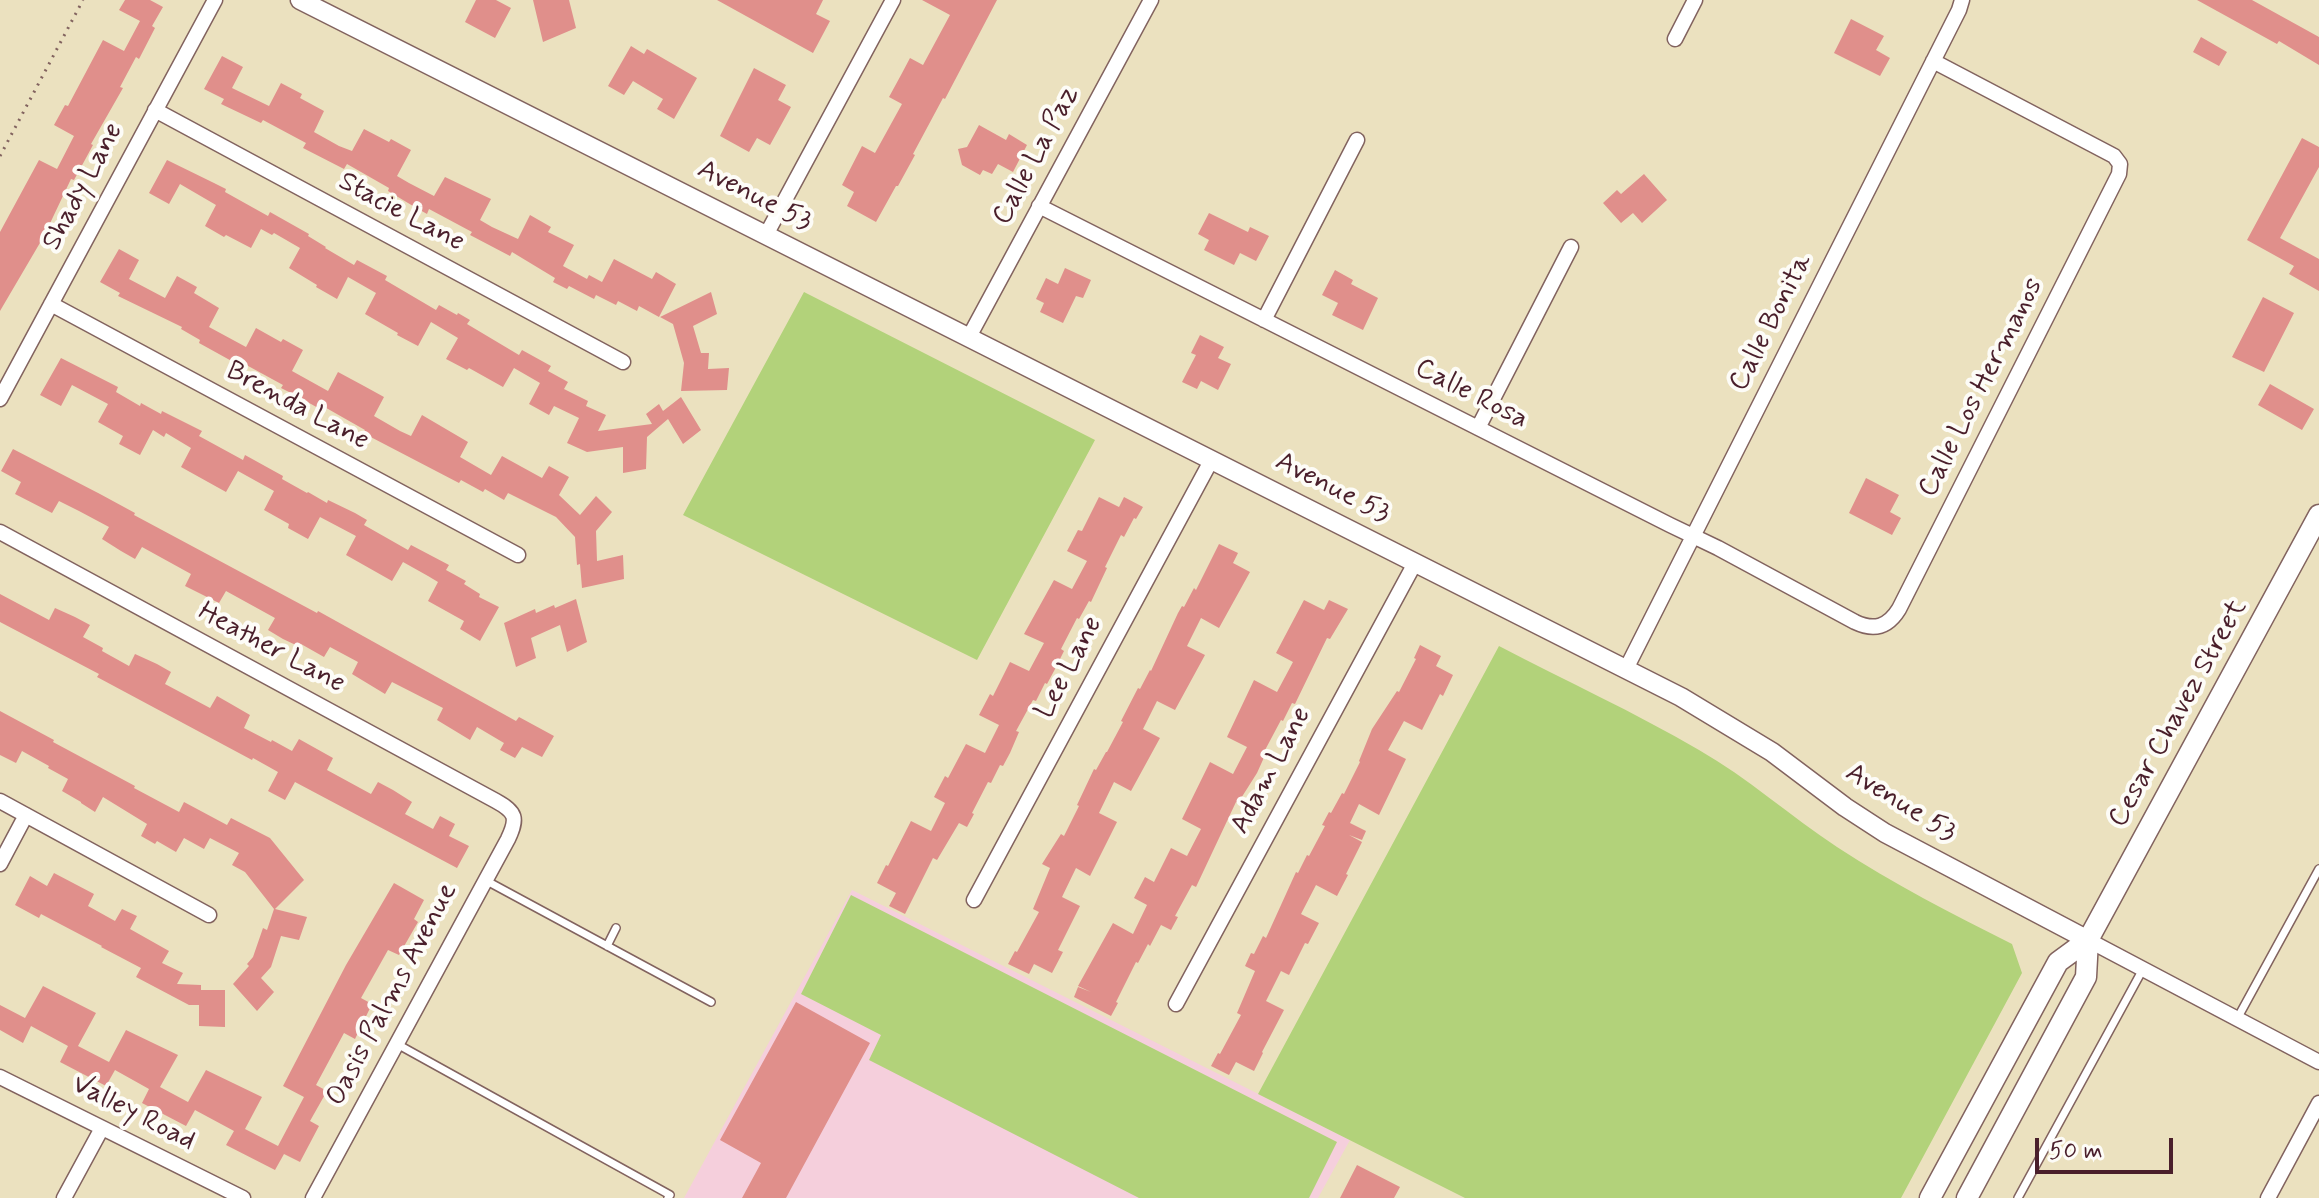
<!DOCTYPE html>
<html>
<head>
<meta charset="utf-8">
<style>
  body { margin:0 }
  #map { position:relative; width:2319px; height:1198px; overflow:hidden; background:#ebe1bf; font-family:Mynerve,sans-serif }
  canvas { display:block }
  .scale { position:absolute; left:2035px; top:1138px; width:138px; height:36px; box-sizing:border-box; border:4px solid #4a1f2b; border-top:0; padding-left:10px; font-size:24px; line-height:28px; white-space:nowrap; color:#4a1f2b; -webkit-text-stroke:6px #fdfcf7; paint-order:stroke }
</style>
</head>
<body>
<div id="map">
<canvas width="2319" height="1198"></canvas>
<div class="scale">50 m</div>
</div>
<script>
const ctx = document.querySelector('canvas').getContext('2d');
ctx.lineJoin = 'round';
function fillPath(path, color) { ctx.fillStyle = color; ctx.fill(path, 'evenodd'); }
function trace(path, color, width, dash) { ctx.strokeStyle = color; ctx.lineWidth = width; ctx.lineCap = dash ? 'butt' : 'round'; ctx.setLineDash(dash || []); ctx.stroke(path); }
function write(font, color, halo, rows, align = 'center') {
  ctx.font = font + ' Mynerve,sans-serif'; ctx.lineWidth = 8; ctx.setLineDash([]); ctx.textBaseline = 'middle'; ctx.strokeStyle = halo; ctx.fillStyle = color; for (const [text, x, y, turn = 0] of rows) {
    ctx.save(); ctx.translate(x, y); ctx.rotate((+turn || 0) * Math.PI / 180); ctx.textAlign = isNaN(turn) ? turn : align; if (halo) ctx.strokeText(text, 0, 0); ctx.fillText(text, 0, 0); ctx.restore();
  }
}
const built = new Path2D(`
  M852 890 1350 1140 1318 1198H684Z`);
const green = new Path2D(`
  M804 292 1095 440 977 660 683 515Z
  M1499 646C1566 681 1634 712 1699 750 1748 778 1790 816 1837 847 1893 884 1953 914 2012 944L2022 973 1901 1198H1465L1258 1094Z
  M851 895 1337 1142 1309 1198H1139L869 1060 881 1035 801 994Z`);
const building = new Path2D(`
  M125 0H150L163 7 152 26 155 28 139 59 136 57 120 87 123 88 91 144 93 145 86 158 74 180 71 179 44 236 0 311V232L39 160 57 169 74 136 54 125 65 105 68 106 103 40 124 51 140 21 119 10Z
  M476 0H496L511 8 495 38 465 22Z
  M533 0H569L576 28 543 42Z
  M717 0H823L816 14 830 21 813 53Z
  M922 0H997L945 99 943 98 913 154 915 155 898 186H896L876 222 847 206 854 192 842 185 862 146 875 153 902 104 889 97 901 75 910 58 923 65 950 15Z
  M2197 0H2252L2319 37V65L2279 41 2277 44Z
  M1851 19 1884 36 1876 50 1890 58 1880 76 1834 53Z
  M2201 37 2227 52 2219 66 2193 52Z
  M631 46 644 54 647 49 697 78 674 119 657 109 663 99 633 81 624 95 608 86Z
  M222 56 243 67 232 88 269 106 281 83 302 94 300 98 324 111 314 132 339 146 352 151 364 129 389 142 391 139 411 150 397 176 409 183 434 196 445 177 491 199 480 220 492 227 518 239 530 215 551 227 548 232 574 245 563 266 587 279 589 275 602 282 614 259 652 279 656 272 676 284 659 317 639 306 637 311 618 301 616 305 596 295 594 299 569 286 567 289 553 282 555 278 512 252 510 256 470 235 472 232 429 209 427 214 413 206 388 191 389 188 347 164 344 169 303 148 306 143 263 120 261 123 221 104 224 99 204 89Z
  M754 68 786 85 778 100 791 107 770 145 757 138 749 152 720 136Z
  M979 125 1006 140 1009 134 1027 145 1013 172 998 164 992 174 983 170 980 175 962 165 958 149 967 147Z
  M2302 138 2319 147V167L2280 238 2319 259V291L2289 274 2294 266 2247 240Z
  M167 160 214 183 226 189 225 192 268 216 270 212 309 234 308 236 326 247 325 248 354 265 357 260 387 276 385 280 436 310 439 305 457 315 458 313 470 320 467 324 519 355 522 350 551 366 548 371 568 382 564 389 588 401 586 406 606 415 598 431 652 424 646 414 659 404 663 411 681 397 701 430 683 444 668 419 647 437 646 469 623 473V447L587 452 567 443 579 418 554 406 549 415 529 404 540 383 514 368 503 387 469 368 467 370 446 359 458 338 431 322 418 346 397 335 398 333 365 314 376 293 348 277 337 299 316 287 317 285 289 268 300 248 274 233 272 235 261 229 251 248 226 235 224 237 205 226 216 205 180 184 169 204 149 193Z
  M1644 174 1667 200 1642 223 1633 213 1621 223 1603 203 1617 190 1621 194Z
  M1209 213 1248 232 1250 227 1269 236 1256 261 1240 253 1234 265 1204 250 1209 240 1198 234Z
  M119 249 139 260 129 279 165 298 177 276 197 287 194 293 219 308 209 327 246 347 256 328 281 342 283 339 303 350 292 371 328 391 338 372 364 386 384 397 374 416 400 431 411 436 422 415 468 442 460 457 491 475 502 456 542 478 549 466 569 477 559 495 580 515 596 496 612 512 596 531 597 561 623 555 624 579 582 588 580 564 577 565 575 537 556 517 508 493 504 500 485 489 483 492 461 480 459 483 363 433 365 430 321 405 320 409 293 394 281 388 283 385 239 361 237 364 199 343 200 340 181 329 182 327 118 296 120 293 100 282Z
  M1065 268 1091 280 1083 298 1076 296 1063 323 1040 312 1044 303 1036 299 1046 278 1058 284Z
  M1335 270 1353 280 1351 284 1378 298 1363 330 1332 315 1338 303 1322 295Z
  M711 292 717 314 693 326 701 353H709L708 369 729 368 727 390 681 391 684 363 673 324 660 317Z
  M2263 297 2294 313 2264 372 2232 357Z
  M1200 335 1224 347 1218 358 1231 364 1218 390 1201 381 1197 389 1182 382 1196 355 1191 353Z
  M61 358 118 387 116 392 140 406 141 403 161 414 162 411 202 431 199 436 243 460 245 455 283 476 282 479 307 493 308 492 327 503 328 500 355 513 367 520 364 525 408 550 411 545 449 565 446 570 466 581 464 584 480 594 479 597 499 607 480 641 460 629 464 621 428 601 438 582 428 576 403 562 392 581 346 555 356 536 320 517 308 539 288 528 289 524 264 510 274 491 238 471 226 492 181 467 191 448 166 433 164 437 153 430 140 455 119 444 123 436 98 422 108 404 72 385 61 406 40 395Z
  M2270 384 2314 409 2302 430 2258 405Z
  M13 449 100 494 135 513 134 515 317 613 318 611 516 721 519 717 554 736 542 757 522 747 515 758 500 750 504 743 477 727 470 740 437 720 443 708 392 682 385 694 352 674 358 662 330 647 324 657 301 644 300 647 283 639 268 630 275 618 226 591 219 603 185 586 191 574 142 547 135 559 121 551 102 539 109 527 79 511 59 501 52 513 15 494 21 482 1 471Z
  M1866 478 1899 495 1890 512 1901 518 1892 535 1849 513Z
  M1099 497 1119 507 1124 497 1143 507 1136 519 1134 518 1124 537 1121 535 1105 567 1107 568 1091 602 1089 601 1079 619 1077 618 1061 649 1064 651 1054 671 1047 684 1045 683 1036 701 1033 700 1016 731 1019 732 1010 753 1003 766 1000 765 991 783 988 782 972 813 974 814 967 827 959 823 937 860 933 858 905 914 889 906 896 893 877 883 886 865 888 866 911 821 931 831 945 803 934 797 945 776 948 778 966 744 985 753 999 725 979 715 990 694 993 696 1010 662 1029 671 1044 643 1024 634 1054 580 1072 589 1087 561 1067 551 1078 530 1082 531Z
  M1219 544 1238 553 1233 563 1250 572 1219 628 1201 618 1187 646 1205 655 1175 710 1157 701 1143 729 1160 738 1131 791 1114 782 1099 813 1117 822 1090 876 1076 868 1062 897 1080 906 1058 950 1063 952 1052 973 1034 964 1029 974 1008 964 1015 951 1017 952 1039 912 1033 909 1050 868 1042 864 1061 834 1064 836 1079 806 1077 805 1094 769 1096 770 1106 752H1107L1123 722 1121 721 1138 688 1140 689 1150 670 1151 671 1178 613 1182 606 1184 607 1194 588 1196 590Z
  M0 594 49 620 55 608 75 617 90 625 83 637 103 648 102 651 129 666 135 654 157 664 171 672 165 684 210 708 217 696 231 704 250 715 244 728 271 742 272 740 292 751 299 739 333 758 327 770 371 794 378 782 393 790 412 802 405 814 433 829 440 816 455 824 449 836 469 846 457 868 295 782 285 800 268 791 278 772 253 758 252 760 97 677 99 674 0 622Z
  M576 599 587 642 567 652 560 625 531 638 536 658 516 667 504 623 535 609 536 613 554 605 555 608Z
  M1304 600 1324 610 1329 600 1348 609 1330 639 1327 638 1295 704 1292 703 1283 721 1281 720 1264 752 1266 753 1257 773 1238 803 1236 802 1196 887 1192 885 1175 916 1178 917 1171 930 1161 925 1150 946 1148 944 1138 963 1136 962 1116 1002 1118 1003 1111 1016 1074 997 1078 987 1091 992 1078 986 1113 923 1133 934 1147 905 1134 898 1145 877 1154 882 1171 848 1187 856 1201 829 1182 819 1210 762 1233 774 1247 747 1227 737 1254 680 1277 692 1293 662 1276 653Z
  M1420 645 1441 656 1436 666 1453 675 1443 696 1440 694 1422 730 1404 721 1388 750 1406 759 1379 815 1359 804 1350 823 1366 831 1362 840 1349 835 1362 842 1346 874 1348 875 1337 896 1316 885 1301 914 1319 923 1308 944 1305 943 1289 975 1281 971 1266 1001 1284 1010 1262 1052 1263 1053 1254 1071 1236 1062 1229 1075 1211 1066 1218 1053 1220 1054 1241 1015 1237 1013 1255 971 1245 966 1251 953 1254 954 1263 936 1266 938 1296 872 1298 873 1307 855 1309 856 1325 826 1322 825 1329 812 1331 813 1342 793 1344 794 1360 762 1359 761 1372 729 1397 691 1399 692 1416 659 1414 658Z
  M0 711 54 740 53 742 135 786 134 788 179 812 184 802 227 825 231 818 270 838 304 880 275 909 307 917 299 940 281 936 271 967 261 978 274 992 257 1011 233 984 249 966 247 964 253 957 263 928 267 930 274 909 245 872 232 865 239 853 210 838 204 849 184 838 176 852 157 841 155 844 141 836 147 824 103 797 95 812 81 803V802L62 791 68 779 48 768 49 766 22 751 16 763 0 755Z
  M54 873 94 894 88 906 115 921 122 909 137 916 130 929 169 951 162 963 183 973 177 984 201 985V990H225V1027L199 1026V1005H189L136 977 141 968 101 947 102 946 41 914 39 918 15 905 30 876 47 886Z
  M394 883 424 900 414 919 418 922 399 955 388 950 361 998 372 1004 355 1039 344 1033 316 1085 327 1091 310 1121 319 1126 300 1162 284 1154 275 1170 226 1145 234 1131 195 1110 186 1126 142 1103 149 1089 115 1070 106 1086 60 1062 68 1046 31 1026 23 1043 0 1030V1005L25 1018 43 986 96 1013 78 1046 109 1062 126 1030 178 1055 160 1087 188 1102 206 1070 262 1097 245 1129 278 1146 304 1097 283 1086 346 965Z
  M796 1002 870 1043 786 1198H742L761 1163 720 1140Z
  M1357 1165 1400 1187 1394 1198H1340Z`);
const path = new Path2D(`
  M0 156 83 0`);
const service = new Path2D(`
  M485 880 711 1002
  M607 946 616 928
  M2237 1019 2319 869
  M397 1044 670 1195 668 1198
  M2018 1198 2143 969`);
const minor = new Path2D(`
  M1675 39 1695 0
  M155 110 623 362
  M1039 206 1670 525 1718 548 1855 622C1874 631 1888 627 1899 609L2119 174 2120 164 2114 156 1933 61
  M766 235 893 0
  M51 304 518 555
  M1264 320 1357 140
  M969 337 1151 0
  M0 399 215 0
  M1478 428 1571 247
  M0 532 496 801C516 812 518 818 508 839L313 1198
  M1626 669 1959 10 1962 0
  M0 801 209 915
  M0 864 26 815
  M974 900 1212 459
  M2088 940 2319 1062
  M1176 1004 1415 563
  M0 1077 243 1198
  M64 1198 102 1128
  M2268 1198 2319 1103`);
const tertiary = new Path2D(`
  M300 0 1681 697 1772 752 1845 807 1885 833 2088 940`);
const secondary = new Path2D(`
  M1930 1198 2058 962 2088 940
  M1967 1198 2086 977 2088 940 2319 515`);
const streetNames = [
  ["Calle La Paz",1037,156,-62],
  ["Shady Lane",84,187,-62],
  ["Avenue 53",754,197,27],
  ["Stacie Lane",401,213,28],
  ["Calle Bonita",1772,323,-63],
  ["Calle Los Hermanos",1982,388,-63],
  ["Calle Rosa",1471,395,27],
  ["Brenda Lane",297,407,28],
  ["Avenue 53",1332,489,27],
  ["Heather Lane",271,649,28],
  ["Lee Lane",1070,668,-62],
  ["Cesar Chavez Street",2179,714,-61],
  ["Adam Lane",1272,771,-62],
  ["Avenue 53",1900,804,32],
  ["Oasis Palms Avenue",393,995,-62],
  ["Valley Road",133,1114,27]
];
fillPath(built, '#f5cfdc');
fillPath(green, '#b2d27a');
fillPath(building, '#e08f8b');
trace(service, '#82635f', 10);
trace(minor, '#82635f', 17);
trace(tertiary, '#82635f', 21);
trace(secondary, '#82635f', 23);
trace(path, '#82635f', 3, [2, 6]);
trace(service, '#fff', 7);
trace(minor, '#fff', 14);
trace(tertiary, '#fff', 18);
trace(secondary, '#fff', 20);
write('28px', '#4a1f2b', '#fdfcf7', streetNames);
</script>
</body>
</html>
